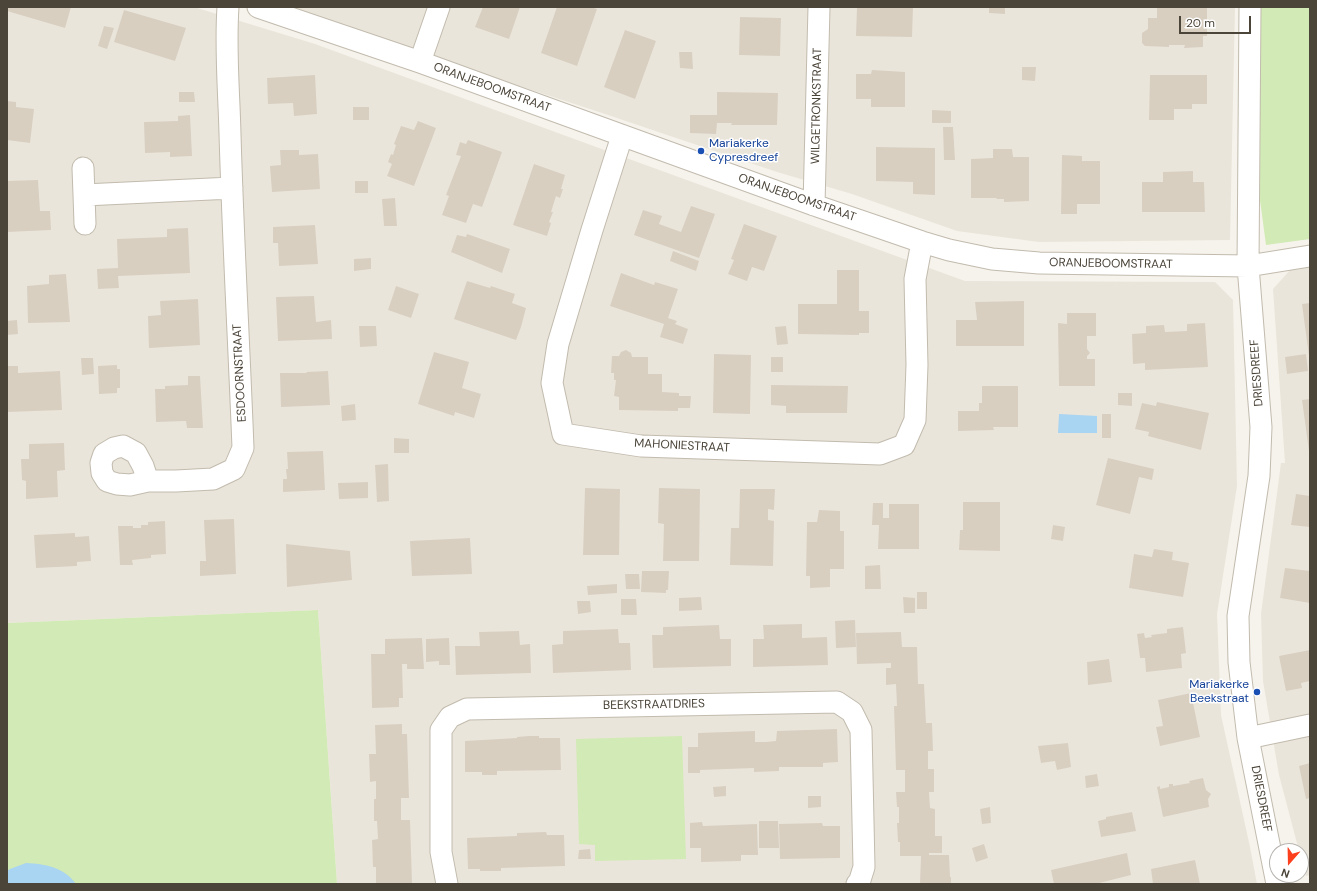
<!DOCTYPE html>
<html>
<head>
<meta charset="utf-8">
<style>
  body { margin:0 }
  #map { position:relative; width:1317px; height:891px; overflow:hidden; background:#f6f3ec; font-family:"DM Sans",sans-serif }
  canvas { display:block }
  .frame { position:absolute; inset:0; border:8px solid #4b4439; pointer-events:none }
  .north { position:absolute; left:1269px; top:843px; width:40px; height:40px; box-sizing:border-box; background:#fff; border:1px solid #b7b4b0; border-radius:50%; rotate:200deg; font-size:11px; font-weight:700; line-height:16px; text-align:center; color:#4b4439 }
  .north::after { content:''; display:block; margin:auto; width:14px; height:18px; background:#fc3f1d; clip-path:polygon(50% 0,100% 100%,50% 72%,0 100%) }
  .scale { position:absolute; left:1179px; top:16px; width:72px; height:18px; box-sizing:border-box; border:2px solid #4b4439; border-top:0; padding-left:5px; font-size:12px; line-height:14px; white-space:nowrap; color:#4b4439; -webkit-text-stroke:3px #fff; paint-order:stroke }
</style>
</head>
<body>
<div id="map">
<canvas width="1317" height="891"></canvas>
<div class="frame"></div>
<div class="north">N</div>
<div class="scale">20 m</div>
</div>
<script>
const ctx = document.querySelector('canvas').getContext('2d');
ctx.lineJoin = 'round';
function fillPath(path, color) { ctx.fillStyle = color; ctx.fill(path, 'evenodd'); }
function trace(path, color, width, dash) { ctx.strokeStyle = color; ctx.lineWidth = width; ctx.lineCap = dash ? 'butt' : 'round'; ctx.setLineDash(dash || []); ctx.stroke(path); }
function write(font, color, halo, rows, align = 'center') {
  ctx.font = font + ' "DM Sans",sans-serif'; ctx.lineWidth = 3; ctx.setLineDash([]); ctx.textBaseline = 'middle'; ctx.strokeStyle = halo; ctx.fillStyle = color; for (const [text, x, y, turn = 0] of rows) {
    ctx.save(); ctx.translate(x, y); ctx.rotate((+turn || 0) * Math.PI / 180); ctx.textAlign = isNaN(turn) ? turn : align; if (halo) ctx.strokeText(text, 0, 0); ctx.fillText(text, 0, 0); ctx.restore();
  }
}
const residential = new Path2D(`
  M7 7H194L315 44 629 159 965 281 1215 282 1233 300 1237 486 1217 614 1221 715 1250 847 1257 884H337L318 610 7 623Z
  M283 7H1235L1230 240 1039 242 957 231 852 194 777 172 602 113 379 40Z
  M1310 267V875L1306 876 1301 858V851H1299L1279 775 1263 681 1261 614 1281 463H1285L1273 289 1291 269Z`);
const green = new Path2D(`
  M1259 7H1310V239L1266 245 1258 185Z
  M318 610 337 884H7V623Z
  M682 736 686 859 595 861V845L579 844 576 739Z`);
const water = new Path2D(`
  M1059 414 1097 416V433H1058Z
  M26 863C45 864 64 867 76 884H7V871L10 869Z`);
const building = new Path2D(`
  M7 7H71L65 28 7 11Z
  M483 7H520L509 39 475 27Z
  M557 7H591L597 9 577 66 541 53Z
  M857 7H913L912 37 856 36Z
  M989 7H1005V14L989 13Z
  M1157 7H1207V36H1203V47L1184 48 1185 45H1169V47L1145 46 1142 43V33L1148 29V18H1157Z
  M124 10 186 28 175 61 114 42Z
  M740 17 781 18 780 56 739 55Z
  M104 26 114 28 107 49 98 46Z
  M625 30 656 41 635 99 604 87Z
  M679 52H692L693 69 680 68Z
  M1022 67H1036L1035 81 1022 80Z
  M872 70 905 72V107H871V99H856V74H871Z
  M315 75 317 114 294 116 293 103 268 104 267 78Z
  M1150 75H1207V104H1192V109H1174V120H1149Z
  M179 92H194L195 102H179Z
  M717 92 778 93 777 125H731L732 123H717L716 134 690 133V115H717Z
  M7 101 16 102V107L34 109 30 143 7 140Z
  M353 107H369V120H353Z
  M932 110 951 111V123H932Z
  M190 115 192 156 170 157V152L145 153 144 122 178 121V116Z
  M418 121 436 128 414 186 387 176 392 164 388 162 391 154 393 155 396 145 394 144 401 126 414 130Z
  M943 127H953L955 160H944Z
  M468 140 502 152 482 207 473 204 466 223 442 215 449 196 446 195 461 156 456 155 460 142 466 144Z
  M876 147 935 148V195L913 194V182L876 181Z
  M993 149H1012L1013 157H1029V201L1004 202V199H996L997 198H971V159L993 158Z
  M280 150H299V155L318 154 320 189 272 192 270 166 281 165Z
  M1062 155 1082 156V161H1100V204H1077V214H1061Z
  M534 164 565 175 561 189H563L560 198 556 196 551 212H553L549 222 551 223 547 236 513 225Z
  M1193 171V182H1204L1205 212H1142V182H1163V172Z
  M38 180 40 211H50L51 230 7 232V181Z
  M355 181H368V193H355Z
  M395 198 397 226H384L382 199Z
  M691 206 715 214 699 258 634 235 643 210 662 216 659 224 681 232Z
  M744 224 777 236 764 271 752 267 747 281 728 274 734 260 731 259Z
  M315 225 318 264 279 266 278 243H273V227Z
  M188 228 190 273 118 276 119 288 98 289 97 269 118 268 117 239 167 237V229Z
  M467 234 510 249 502 273 451 252 457 235 466 237Z
  M673 251 699 261 696 271 670 261Z
  M371 258V269L354 271V259Z
  M837 270H859V311H869V333H859V335L798 334V304H837Z
  M621 273 654 285 655 282 678 289 668 318 677 321 675 324 688 329 683 344 660 337 664 324 610 306Z
  M66 274 70 322 28 323 27 286 49 284V275Z
  M467 281 490 288 491 286 515 294 512 303 526 308 521 327 516 340 454 319Z
  M396 286 419 294 411 318 388 310Z
  M314 296 316 322 331 320 332 339 278 341 276 297Z
  M198 299 200 345 149 348 148 316 161 315 160 301Z
  M1024 301V346H956V320H977L975 302Z
  M1310 303V356H1309L1302 304Z
  M1067 313H1096V336H1087V349L1090 353 1087 356V359H1095V386H1059L1058 323 1067 324Z
  M17 320 18 334 7 335V321Z
  M1205 323 1208 367 1145 370V363L1133 364 1132 334 1146 333V326L1164 325 1165 332 1187 331V324Z
  M359 326H376L377 346 360 347Z
  M786 326 788 344 777 345 775 327Z
  M626 350 631 353 632 357H648V374H662V392L679 393V396H691L690 408H678V411L619 410V397L614 396 616 380H614V373H611L612 356H619L621 352Z
  M434 352 469 362 462 388 481 394 474 418 455 412 454 416 418 404Z
  M714 354 751 355 750 414 713 413Z
  M1306 354 1308 371 1287 374 1285 357Z
  M771 357H783V372H771Z
  M81 358H93L94 374 82 375Z
  M117 365V369H120V388H117V393L99 394 98 366Z
  M7 366H18V373L60 371 62 410 7 412Z
  M328 371 330 405 281 407 280 373H307L306 372Z
  M188 376H200L203 428H187L186 421 156 422 155 389H165V386L188 385Z
  M771 385 848 386 847 413H786V406L771 405Z
  M982 386H1018V427H993L994 430 958 431V411H979V403H982Z
  M1118 393H1132V406L1118 405Z
  M1310 399V451H1309L1302 400Z
  M1157 402 1209 413 1201 450 1148 436 1149 432 1135 429 1142 403 1156 406Z
  M355 404 356 420 342 421 341 406Z
  M1102 414H1111V438H1102Z
  M394 438 409 439V453H394Z
  M64 443 65 470 57 471 58 497 26 499V481L22 480 21 459H29V444Z
  M323 451 325 490 283 492V479H287L286 469H288L287 452Z
  M1108 458 1154 469 1152 480 1139 477 1130 514 1096 505Z
  M388 464 389 501 377 502 375 465Z
  M368 482V498L339 499 338 483Z
  M585 488 620 489 619 555H583Z
  M659 488 700 489 699 561H663L664 524 658 523Z
  M740 489H775L774 510 768 509V520L774 521 773 566 730 565 731 528H739Z
  M1296 494 1310 496V527L1291 525Z
  M963 502H1000V551L959 550 960 530H963Z
  M873 503H883V518H889V504H919V549H878L879 525H872Z
  M819 510 840 511V531H844V569H830V587L810 588V576H806L807 522H817Z
  M234 519 236 574 200 576V561H206L204 520Z
  M165 521 166 554 151 555V558L132 560 133 565H120L118 526H133V528H141V525H148V522Z
  M1053 525 1065 527 1063 541 1051 539Z
  M75 533V537L89 536 91 561 77 562V566L36 568 34 535Z
  M470 538 472 574 412 576 410 541Z
  M286 544 350 551 352 580 287 587Z
  M1154 549 1173 552 1172 560 1189 563 1183 597 1129 588 1134 554 1152 557Z
  M880 565 881 589H865V566Z
  M1285 568 1310 571V603L1280 598Z
  M642 571H669L668 590H666V593L641 592Z
  M625 574H639L640 589H626Z
  M617 584V593L588 595 587 586Z
  M917 592H927V609H917Z
  M701 597 702 610 679 611V598Z
  M903 597 915 598V613H904Z
  M621 599H636L637 615H621Z
  M577 601H590L591 612 578 614Z
  M855 620 856 647 836 648 835 621Z
  M802 624V638L827 637 828 665 753 667V639H764L763 625Z
  M719 625 720 639H731V666L653 668 652 635H663V627Z
  M1183 627 1186 653 1181 654 1182 668 1146 672 1145 658H1140L1137 634 1144 633 1145 638 1152 637 1151 635 1167 633V629Z
  M618 629 619 643H630L631 670 553 673 552 645 563 644V631Z
  M519 631 520 645 530 644 531 673 456 675 455 646H480L479 632Z
  M901 632 902 647H917L918 684H924L926 723H932L933 751H928V769H934V792H929L930 808 935 809V836H942V853H929V855H949L950 877H951V884H920L921 856H900V842H898L897 823H899V807H897L896 792H905V770H896L894 706H897L896 684 886 685V668H891V663L857 664 856 633Z
  M422 638 424 669H407V664H402L403 698H399V707L372 708 371 654H385V639Z
  M449 638 450 665H439V661L426 662V639Z
  M1310 650V681L1301 683 1302 688 1286 691 1279 656Z
  M1109 659 1112 682 1088 685 1087 662Z
  M1191 693 1200 737 1160 746 1156 727 1163 726 1158 700Z
  M402 724V734H407L409 798H401V820H410L412 884H376V867H373L372 840 378 839 377 821H374V799H376V781L370 782 369 754H376L375 725Z
  M837 729 838 762 823 763V767H779V771L754 772V768L700 770V773H688V747H698V733L755 731V742H766L776 741 777 731Z
  M529 736H539V738H560L561 770 497 771V775H482V772H465V741L517 738V737Z
  M1068 743 1071 767 1057 770 1055 761 1041 763 1038 746Z
  M1310 763V798L1306 799 1299 766Z
  M1097 774 1099 786 1086 788 1085 776Z
  M1203 778 1206 790 1211 794 1208 799 1209 807 1163 817 1157 787 1160 786V789L1169 787V784H1173V786L1190 783 1189 781Z
  M726 786V796L714 797 713 787Z
  M808 796H821V807L808 808Z
  M990 807 991 823 982 824 980 809Z
  M1132 812 1136 831 1101 837 1098 821 1106 819V817Z
  M759 821H778L779 848H759Z
  M702 822 703 826 757 824 758 855H741V861L701 862V848H690V823Z
  M822 823 823 826H840V858L780 859 779 824Z
  M546 832 547 835H564L565 866 501 868V871H480V869H468L467 838 517 836V833Z
  M984 844 988 858 976 862 972 848Z
  M590 849 591 859H578L579 850Z
  M1127 853 1131 875 1095 884H1054L1051 870Z
  M1195 860 1200 884H1153L1151 869Z`);
const street = new Path2D(`
  M258 7 420 62 814 205 922 242 949 250 992 259 1039 263 1248 266 1310 256
  M1250 7 1248 266 1261 427 1259 476 1238 616 1239 662 1248 738 1277 884
  M420 62 439 7
  M622 136 592 230 558 344 552 383 563 434 641 446 880 454 904 445 915 420 917 365 915 279 922 242
  M83 168 84 195
  M814 205 819 7
  M85 224 84 195 232 188
  M148 481 143 466 136 453 123 446 114 448 104 454 101 463 102 473 107 481 117 484 130 485 148 481H176L213 479 234 469 243 448C239 344 233 239 230 134 229 92 225 49 228 7
  M1248 738 1310 725
  M447 884 441 852V730L450 717 467 709 837 702 852 712 861 730 864 867 859 883 857 884`);
const markers = [
  [701,151,4,"#1a4fb4"],
  [1257,692,4,"#1a4fb4"]
];
const streetNames = [
  ["ORANJEBOOMSTRAAT",492,88,20],
  ["WILGETRONKSTRAAT",817,106,-89],
  ["ORANJEBOOMSTRAAT",797,198,19],
  ["ORANJEBOOMSTRAAT",1111,264,1],
  ["ESDOORNSTRAAT",240,373,-93],
  ["DRIESDREEF",1257,373,-94],
  ["MAHONIESTRAAT",682,446,3],
  ["BEEKSTRAATDRIES",654,705,-1],
  ["DRIESDREEF",1261,799,79]
];
const transitNames = [
  ["Mariakerke",709,144],
  ["Cypresdreef",709,158],
  ["Mariakerke",1249,685,"right"],
  ["Beekstraat",1249,699,"right"]
];
fillPath(residential, '#eae5da');
fillPath(green, '#d2eab5');
fillPath(water, '#a9d4f2');
fillPath(building, '#d8cfc1');
trace(street, '#c2bbae', 23);
trace(street, '#fff', 21);
for (const [x, y, r, color] of markers) { const dot = new Path2D(); dot.arc(x, y, r, 0, 2 * Math.PI); ctx.fillStyle = color; ctx.fill(dot); trace(dot, '#fff', 1.5); }
write('12px', '#4b4439', '#fff', streetNames);
write('12px', '#164399', '#fff', transitNames, 'left');
</script>
</body>
</html>
